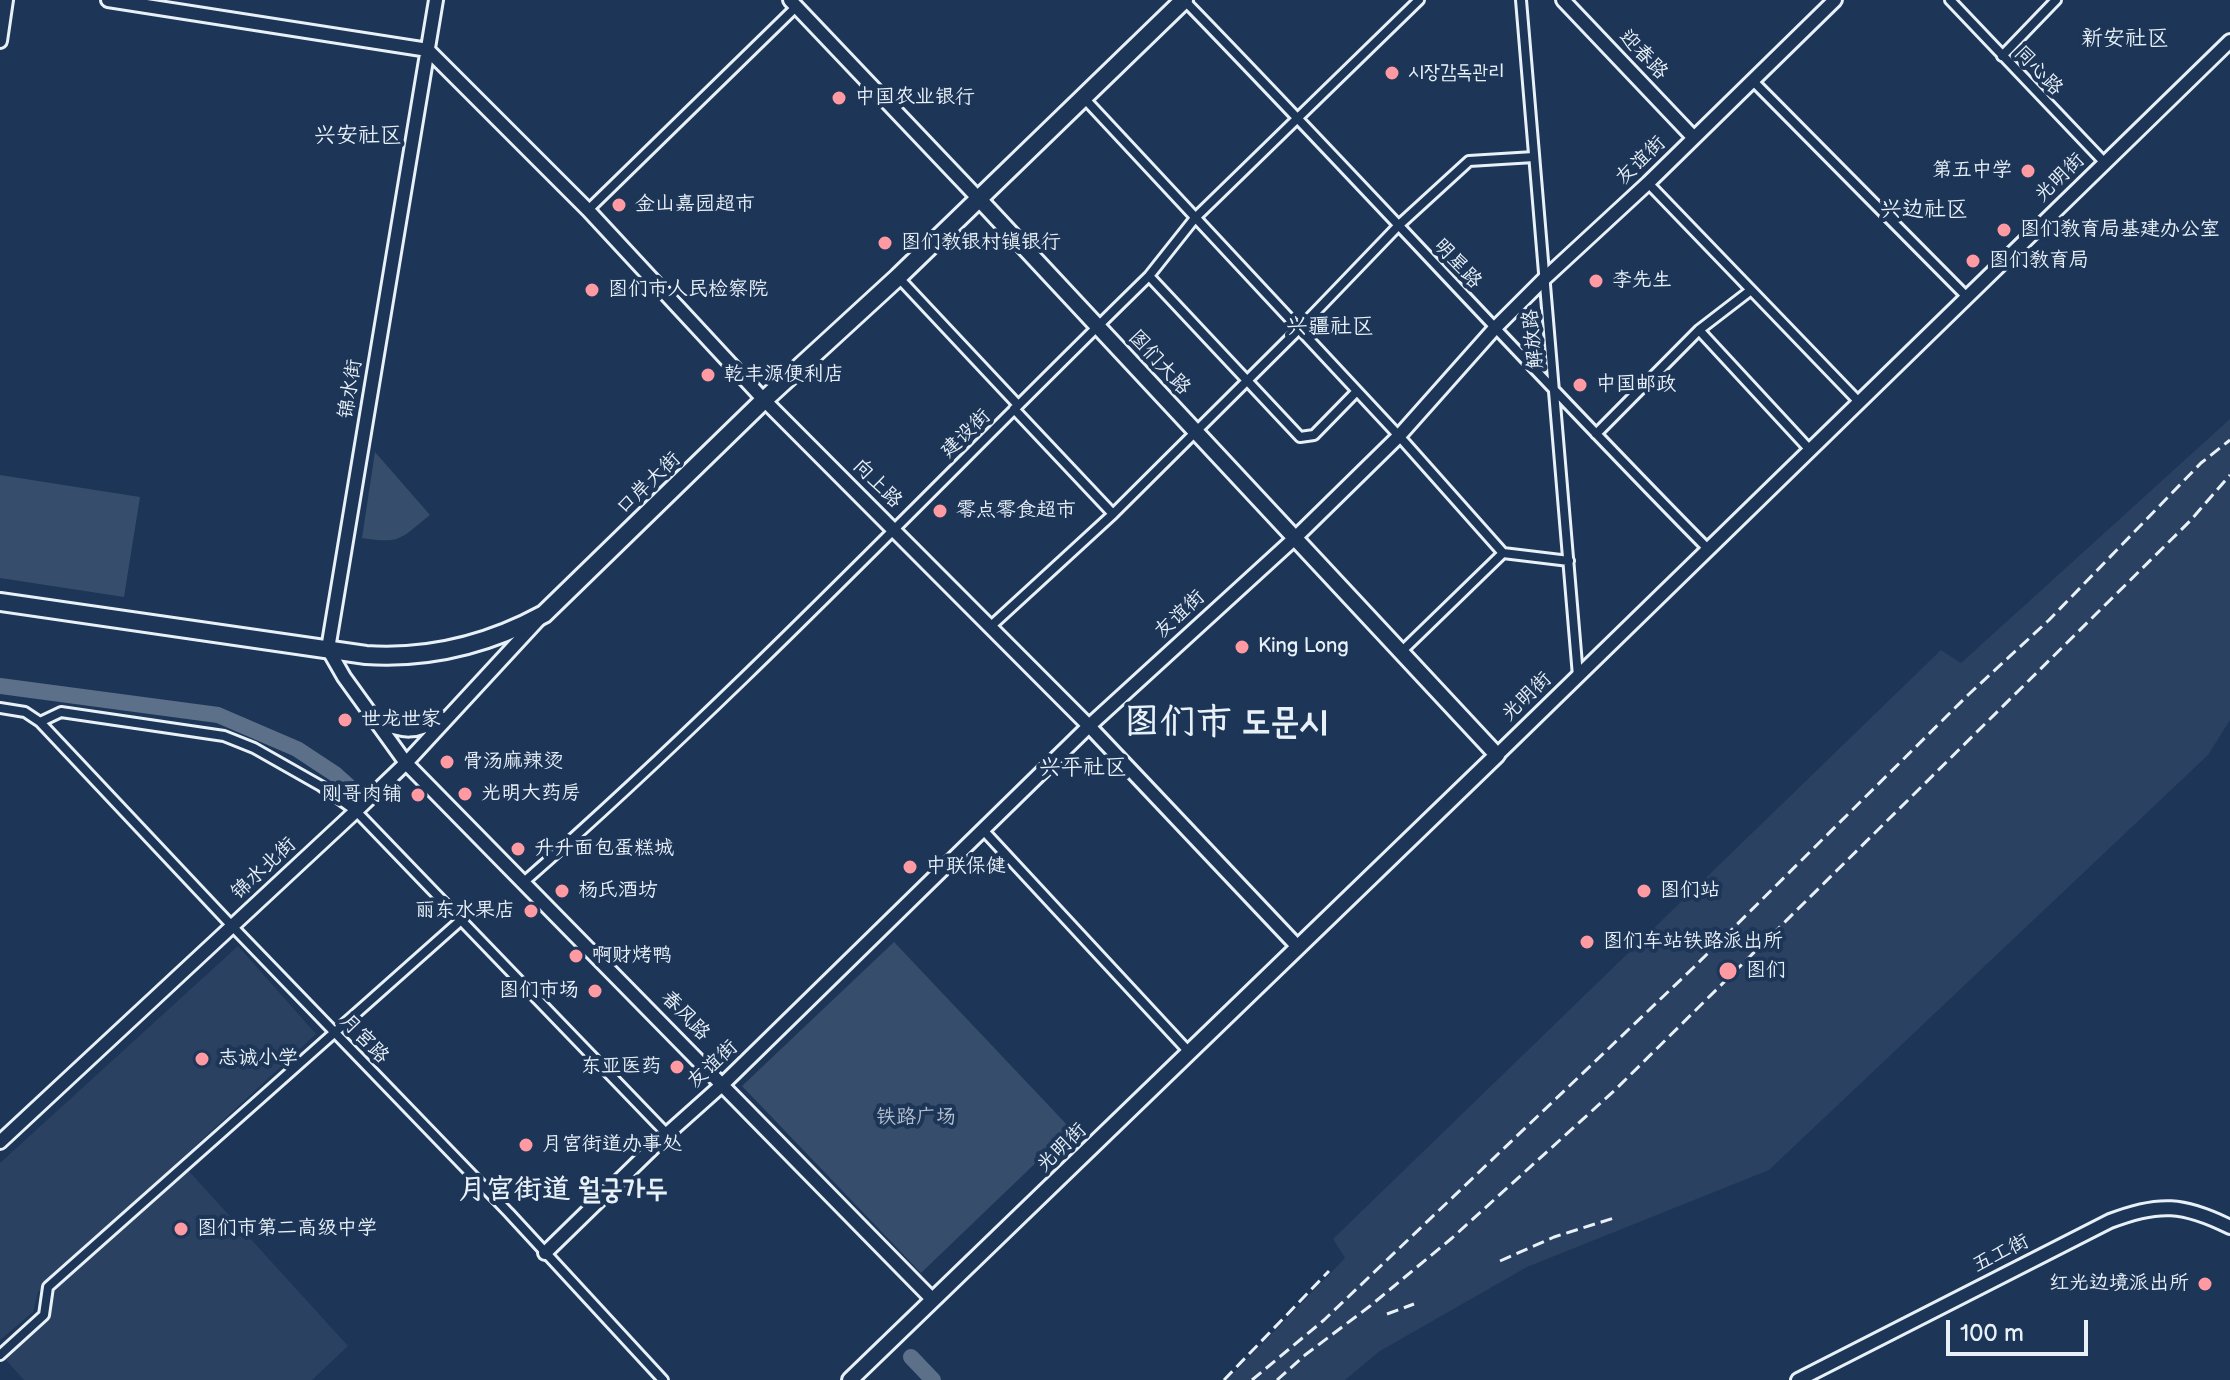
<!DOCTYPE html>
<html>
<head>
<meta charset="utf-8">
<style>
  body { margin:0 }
  #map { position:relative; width:2230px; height:1380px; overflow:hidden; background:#1d3557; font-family:"Balsamiq Sans",sans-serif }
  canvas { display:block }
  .scale { position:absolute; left:1946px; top:1320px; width:142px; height:36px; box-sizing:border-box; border:4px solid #e8f1f8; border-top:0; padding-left:10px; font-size:24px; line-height:28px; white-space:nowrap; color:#e8f1f8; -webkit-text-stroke:6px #1d3557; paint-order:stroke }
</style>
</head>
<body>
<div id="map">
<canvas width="2230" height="1380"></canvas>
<div class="scale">100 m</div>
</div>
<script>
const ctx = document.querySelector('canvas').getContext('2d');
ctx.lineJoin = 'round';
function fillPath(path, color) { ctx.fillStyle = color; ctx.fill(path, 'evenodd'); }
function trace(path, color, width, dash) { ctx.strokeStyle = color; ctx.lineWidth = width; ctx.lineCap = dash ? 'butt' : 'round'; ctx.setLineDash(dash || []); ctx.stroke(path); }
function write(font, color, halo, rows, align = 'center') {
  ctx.font = font + ' "Balsamiq Sans","LXGW WenKai TC","Poor Story",sans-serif'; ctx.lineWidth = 8; ctx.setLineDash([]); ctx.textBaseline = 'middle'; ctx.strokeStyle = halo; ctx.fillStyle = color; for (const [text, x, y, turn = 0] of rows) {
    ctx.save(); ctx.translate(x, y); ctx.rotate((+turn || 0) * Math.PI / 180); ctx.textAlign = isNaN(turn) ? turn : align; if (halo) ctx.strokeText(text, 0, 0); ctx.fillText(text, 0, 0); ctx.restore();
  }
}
const built = new Path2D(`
  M2230 419V720L2208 755 1769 1170 1527 1267 1380 1351 1345 1380H1227L1345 1258 1333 1239 1941 650 1961 663Z
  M238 946 316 1034 38 1292 33 1312 0 1340V1163Z
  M187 1169 348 1346 312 1380H24L6 1360 46 1319 53 1290Z`);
const green = new Path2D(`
  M375 452 430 515C400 539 401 544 362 538Z
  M0 475 140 497 124 597 0 578Z
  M894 942 1071 1129 921 1273 742 1086Z`);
const river = new Path2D(`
  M0 686 218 715 297 749 335 774 356 793
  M911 1357 933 1380`);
const street = new Path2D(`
  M1184 0C1361 182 1530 369 1708 549
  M1521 0 1578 676
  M1950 0 2105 163
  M2002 56 2056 0
  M1753 81 1967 297
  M1084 98 1399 436 1503 553
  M1648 183 1859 402
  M588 210 796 7
  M1149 276 1300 437 1314 435 1357 391
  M898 277 1018 405
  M1699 330 1810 450
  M1014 409 1113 514
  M1596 434 1699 330 1751 290
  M991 626 1113 514 1299 329 1399 225 1469 161 1534 157
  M1401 652 1503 553 1569 561
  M0 708 25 712 40 722 61 712 224 736 254 748 321 786 356 811 667 1134
  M40 722 232 926 509 1213 663 1380
  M984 831 1189 1052
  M525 881C742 690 942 478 1149 276L1195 218 1419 0
  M0 1355 44 1315 48 1287 460 921`);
const secondary = new Path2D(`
  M108 0 428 50 588 210 764 400 1089 726 1298 947
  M436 0 328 649 344 677 406 763 933 1300
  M790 0 979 199
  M1563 0 1694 138
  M0 41 6 0
  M376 721C403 732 416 734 441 718
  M1497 755 2230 41
  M0 1142 356 811 406 763 539 619
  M545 1253 667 1134 723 1084 1089 726 1295 538 1399 436 1495 328 1544 279 1648 183 1835 0
  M1798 1380 2110 1221C2159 1202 2184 1204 2230 1227`);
const primary = new Path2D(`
  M850 1380 1497 755 979 199`);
const highway = new Path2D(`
  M0 602 366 655C428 659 489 644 544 614L764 400 898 277 1184 0`);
const rail = new Path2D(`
  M1500 1261 1554 1237 1614 1218
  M1387 1314 1414 1304
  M1224 1380 1329 1271
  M1252 1380 1324 1320 1693 968 1968 695 2049 620 2201 463 2230 440
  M1277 1380 1305 1355 1370 1306 1452 1238 1615 1090 2190 521 2230 475`);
const markers = [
  [1392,73,8,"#ff9aa2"],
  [839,98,8,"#ff9aa2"],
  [2028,171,8,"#ff9aa2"],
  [619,205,8,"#ff9aa2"],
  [2004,230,8,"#ff9aa2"],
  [885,243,8,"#ff9aa2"],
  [1973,261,8,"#ff9aa2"],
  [1596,281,8,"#ff9aa2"],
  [592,290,8,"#ff9aa2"],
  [708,375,8,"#ff9aa2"],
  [1580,385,8,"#ff9aa2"],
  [940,511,8,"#ff9aa2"],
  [1242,647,8,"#ff9aa2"],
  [345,720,8,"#ff9aa2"],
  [447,762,8,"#ff9aa2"],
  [465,794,8,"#ff9aa2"],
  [418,795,8,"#ff9aa2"],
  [518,849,8,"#ff9aa2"],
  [910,867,8,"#ff9aa2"],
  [562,891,8,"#ff9aa2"],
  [1644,891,8,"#ff9aa2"],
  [531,911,8,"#ff9aa2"],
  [1587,942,8,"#ff9aa2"],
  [576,956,8,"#ff9aa2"],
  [1728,971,10,"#ff9aa2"],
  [595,991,8,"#ff9aa2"],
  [202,1059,8,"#ff9aa2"],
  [677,1067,8,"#ff9aa2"],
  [526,1145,8,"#ff9aa2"],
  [181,1229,8,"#ff9aa2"],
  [2205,1284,8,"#ff9aa2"]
];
const streetNames = [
  ["迎春路",1643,55,46],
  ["同心路",2038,71,46],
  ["友谊街",1641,161,-44],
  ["光明街",2060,178,-44],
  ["明星路",1457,264,47],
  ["解放路",1534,339,-96],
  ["图们大路",1159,363,47],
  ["锦水街",351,389,-81],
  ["建设街",966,434,-44],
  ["口岸大街",649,484,-44],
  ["向上路",877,484,45],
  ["友谊街",1180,615,-43],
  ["光明街",1527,697,-44],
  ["锦水北街",264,869,-43],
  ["春风路",685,1016,46],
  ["月宫路",364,1039,46],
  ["友谊街",713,1065,-43],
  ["光明街",1062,1148,-44],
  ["五工街",2001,1254,-27]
];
const poiNames = [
  ["시장감독관리",1408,73],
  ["中国农业银行",855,98],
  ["第五中学",2012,171,"right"],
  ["金山嘉园超市",635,205],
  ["图们教育局基建办公室",2020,230],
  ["图们教银村镇银行",901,243],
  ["图们教育局",1989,261],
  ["李先生",1612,281],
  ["图们市人民检察院",608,290],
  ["乾丰源便利店",724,375],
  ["中国邮政",1596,385],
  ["零点零食超市",956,511],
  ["King Long",1258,647],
  ["世龙世家",361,720],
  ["骨汤麻辣烫",463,762],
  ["光明大药房",481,794],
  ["刚哥肉铺",402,795,"right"],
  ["升升面包蛋糕城",534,849],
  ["中联保健",926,867],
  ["杨氏酒坊",578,891],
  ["图们站",1660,891],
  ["丽东水果店",515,911,"right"],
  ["图们车站铁路派出所",1603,942],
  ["啊财烤鸭",592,956],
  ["图们",1746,971],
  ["图们市场",579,991,"right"],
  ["志诚小学",218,1059],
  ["东亚医药",661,1067,"right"],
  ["月宫街道办事处",542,1145],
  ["图们市第二高级中学",197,1229],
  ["红光边境派出所",2189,1284,"right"]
];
const parkNames = [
  ["铁路广场",916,1118]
];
const neighbourhoodNames = [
  ["新安社区",2125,39],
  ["兴安社区",358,136],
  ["兴边社区",1924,210],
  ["兴疆社区",1330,327],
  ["兴平社区",1083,768]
];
const districtNames = [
  ["月宫街道 월궁가두",563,1191]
];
const townNames = [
  ["图们市 도문시",1226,724]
];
fillPath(built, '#2a4162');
fillPath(green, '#374d6c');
trace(river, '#5d7089', 16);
trace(street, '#e8f1f8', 14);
trace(secondary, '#e8f1f8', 18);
trace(primary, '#e8f1f8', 20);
trace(highway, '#e8f1f8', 22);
trace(street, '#1d3557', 8);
trace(secondary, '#1d3557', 12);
trace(primary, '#1d3557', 14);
trace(highway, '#1d3557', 16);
trace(rail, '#e8f1f8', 3, [12, 6]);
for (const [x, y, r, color] of markers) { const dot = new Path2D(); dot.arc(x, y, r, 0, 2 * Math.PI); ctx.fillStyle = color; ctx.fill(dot); trace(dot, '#1d3557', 3); }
write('20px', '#e8f1f8', '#1d3557', streetNames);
write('20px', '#e8f1f8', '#1d3557', poiNames, 'left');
write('20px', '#b3c0ce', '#1d3557', parkNames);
write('22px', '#e8f1f8', '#1d3557', neighbourhoodNames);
write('bold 28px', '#e8f1f8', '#1d3557', districtNames);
write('bold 36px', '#e8f1f8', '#1d3557', townNames);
</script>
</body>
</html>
